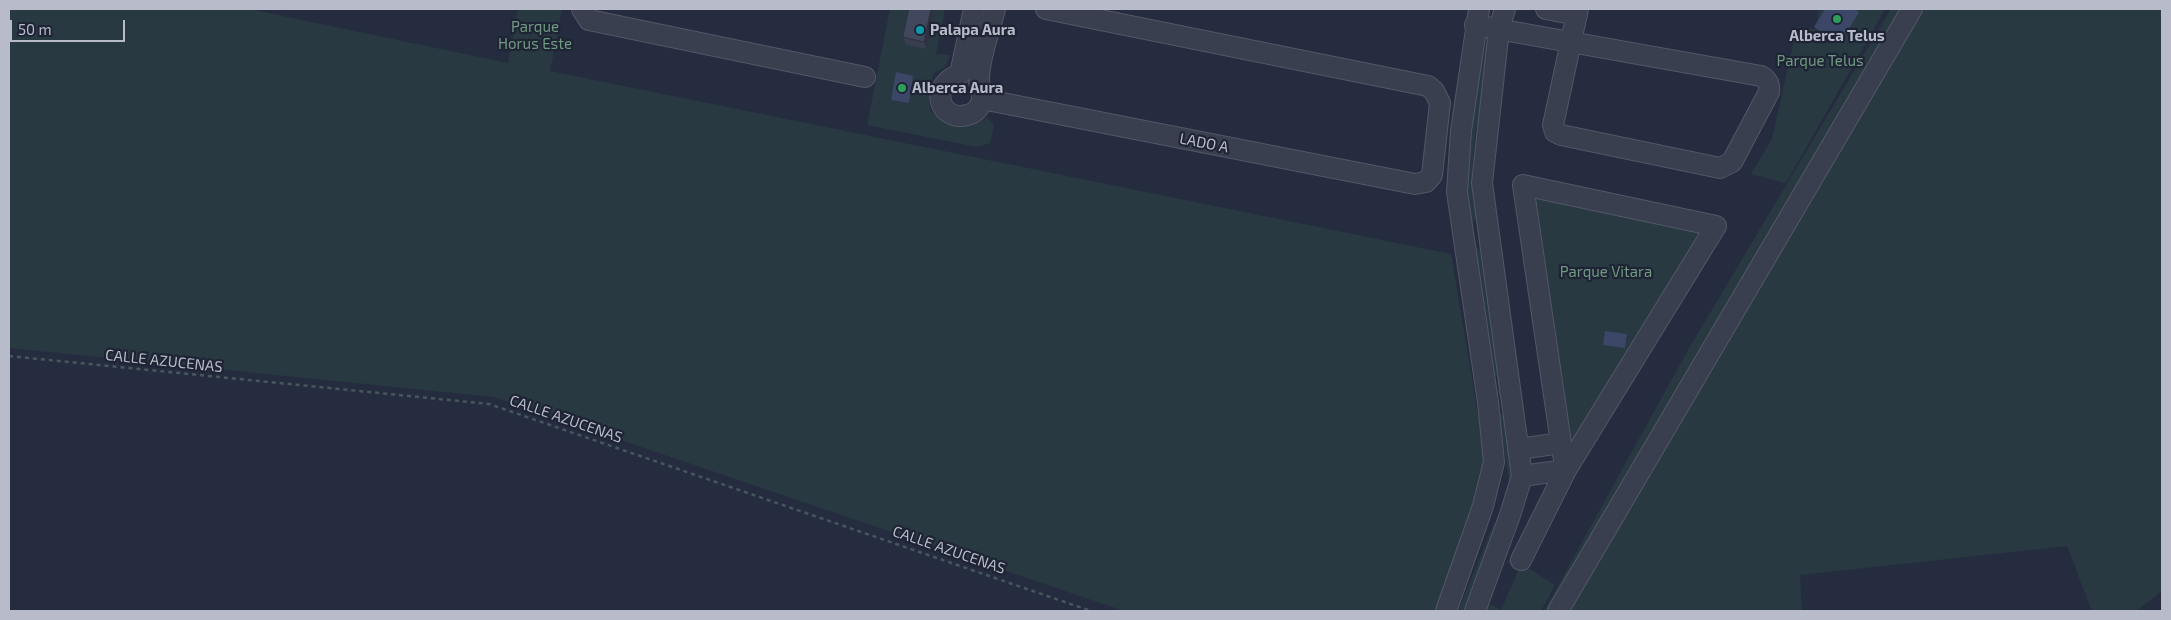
<!DOCTYPE html>
<html>
<head>
<meta charset="utf-8">
<style>
  body { margin:0 }
  #map { position:relative; width:2171px; height:620px; overflow:hidden; background:#262c40; font-family:"Exo 2",sans-serif }
  canvas { display:block }
  .frame { position:absolute; inset:0; border:10px solid #b7bbca; pointer-events:none }
  .scale { position:absolute; left:10px; top:20px; width:115px; height:22px; box-sizing:border-box; border:2px solid #b7bbca; border-top:0; padding-left:6px; font-size:15px; line-height:18px; white-space:nowrap; color:#b7bbca; -webkit-text-stroke:4px #1f2435; paint-order:stroke }
</style>
</head>
<body>
<div id="map">
<canvas width="2171" height="620"></canvas>
<div class="frame"></div>
<div class="scale">50 m</div>
</div>
<script>
const ctx = document.querySelector('canvas').getContext('2d');
ctx.lineJoin = 'round';
function fillPath(path, color) { ctx.fillStyle = color; ctx.fill(path, 'evenodd'); }
function trace(path, color, width, dash) { ctx.strokeStyle = color; ctx.lineWidth = width; ctx.lineCap = dash ? 'butt' : 'round'; ctx.setLineDash(dash || []); ctx.stroke(path); }
function write(font, color, halo, rows, align = 'center') {
  ctx.font = font + ' "Exo 2",sans-serif'; ctx.lineWidth = 4.5; ctx.setLineDash([]); ctx.textBaseline = 'middle'; ctx.strokeStyle = halo; ctx.fillStyle = color; for (const [text, x, y, turn = 0] of rows) {
    ctx.save(); ctx.translate(x, y); ctx.rotate((+turn || 0) * Math.PI / 180); ctx.textAlign = isNaN(turn) ? turn : align; if (halo) ctx.strokeText(text, 0, 0); ctx.fillText(text, 0, 0); ctx.restore();
  }
}
const green = new Path2D(`
  M9 9H249L508 63 518 9H562L550 71 1451 254 1485 456 1482 483 1438 611H1124L494 397 9 348Z
  M890 9H945L936 54 950 55 945 67 933 74 929 91 930 111C948 123 969 134 987 117L994 125 990 143 977 147 867 125Z
  M1819 9H1885L1786 183 1751 174 1772 139 1797 27 1816 29Z
  M1891 9H2162V591L2136 611H2092L2067 546 1800 575 1802 611H1544L1688 350Z
  M1485 45 1490 50C1483 90 1463 180 1477 216L1474 223 1470 221 1464 189 1481 49Z
  M1533 194 1701 231 1571 447Z
  M1475 246 1481 250 1502 396 1498 393 1497 376H1492L1474 248Z
  M1499 413 1505 415 1516 480 1511 496 1504 497 1509 482Z
  M1494 523 1498 524 1467 611H1458Z
  M1511 557 1555 585 1541 611H1486L1490 604 1501 610 1518 571 1507 562Z`);
const water = new Path2D(`
  M1825 9H1854L1859 12 1840 44 1814 27Z
  M896 72 913 76 909 103 891 100Z
  M1605 331 1627 334 1625 348 1603 345Z`);
const path = new Path2D(`
  M9 356 489 404 1091 611`);
const minor = new Path2D(`
  M582 9 589 20 865 77
  M974 9 960 74C927 86 940 122 967 115 973 114 978 110 981 103 985 94 978 86 979 77 980 55 990 30 995 9
  M1546 9 1577 15
  M1475 25C1571 42 1666 59 1761 76 1768 80 1770 84 1769 92L1732 162 1720 168 1561 135 1555 132 1553 125 1578 9
  M982 99 1415 184 1426 182 1432 175 1440 103 1434 91 1428 86 1046 9
  M1519 449 1561 443 1566 470 1522 476
  M1521 560 1566 470 1716 226 1523 185 1561 443
  M1446 611 1483 506 1494 462 1488 402 1457 192 1461 131 1479 9
  M1475 611 1510 515 1522 476 1482 183 1499 29 1505 9
  M1558 611 1912 9`);
const wall = new Path2D(`
  M934 15 927 49 906 45 903 37Z`);
const shadedWall = new Path2D(`
  M931 9H932L934 15 927 49 924 42Z`);
const building = new Path2D(`
  M909 9H931L924 42 903 37Z`);
const markers = [
  [1837,19,5,"#2e9e5b"],
  [920,30,5,"#0f9aa8"],
  [902,88,5,"#2e9e5b"]
];
const parkNames = [
  ["Parque",535,27],
  ["Horus Este",535,44],
  ["Parque Telus",1820,61],
  ["Parque Vitara",1606,272]
];
const poiNames = [
  ["Palapa Aura",930,30],
  ["Alberca Telus",1837,36,"center"],
  ["Alberca Aura",912,88]
];
const streetNames = [
  ["LADO A",1204,143,11],
  ["CALLE AZUCENAS",164,361,6],
  ["CALLE AZUCENAS",566,419,19],
  ["CALLE AZUCENAS",949,550,19]
];
fillPath(green, '#283941');
fillPath(water, '#3c4768');
trace(minor, '#525767', 22);
trace(path, '#46565d', 2.5, [4, 4]);
trace(minor, '#3a3f50', 20);
fillPath(wall, '#383d4f');
fillPath(shadedWall, '#2e3240');
fillPath(building, '#41475c');
trace(building, '#2e3240', 1);
for (const [x, y, r, color] of markers) { const dot = new Path2D(); dot.arc(x, y, r, 0, 2 * Math.PI); ctx.fillStyle = color; ctx.fill(dot); trace(dot, '#1f2435', 2); }
write('15px', '#6f9a81', '#1f2435', parkNames);
write('bold 15px', '#b7bbca', '#1f2435', poiNames, 'left');
write('15px', '#b7bbca', '#1f2435', streetNames);
</script>
</body>
</html>
